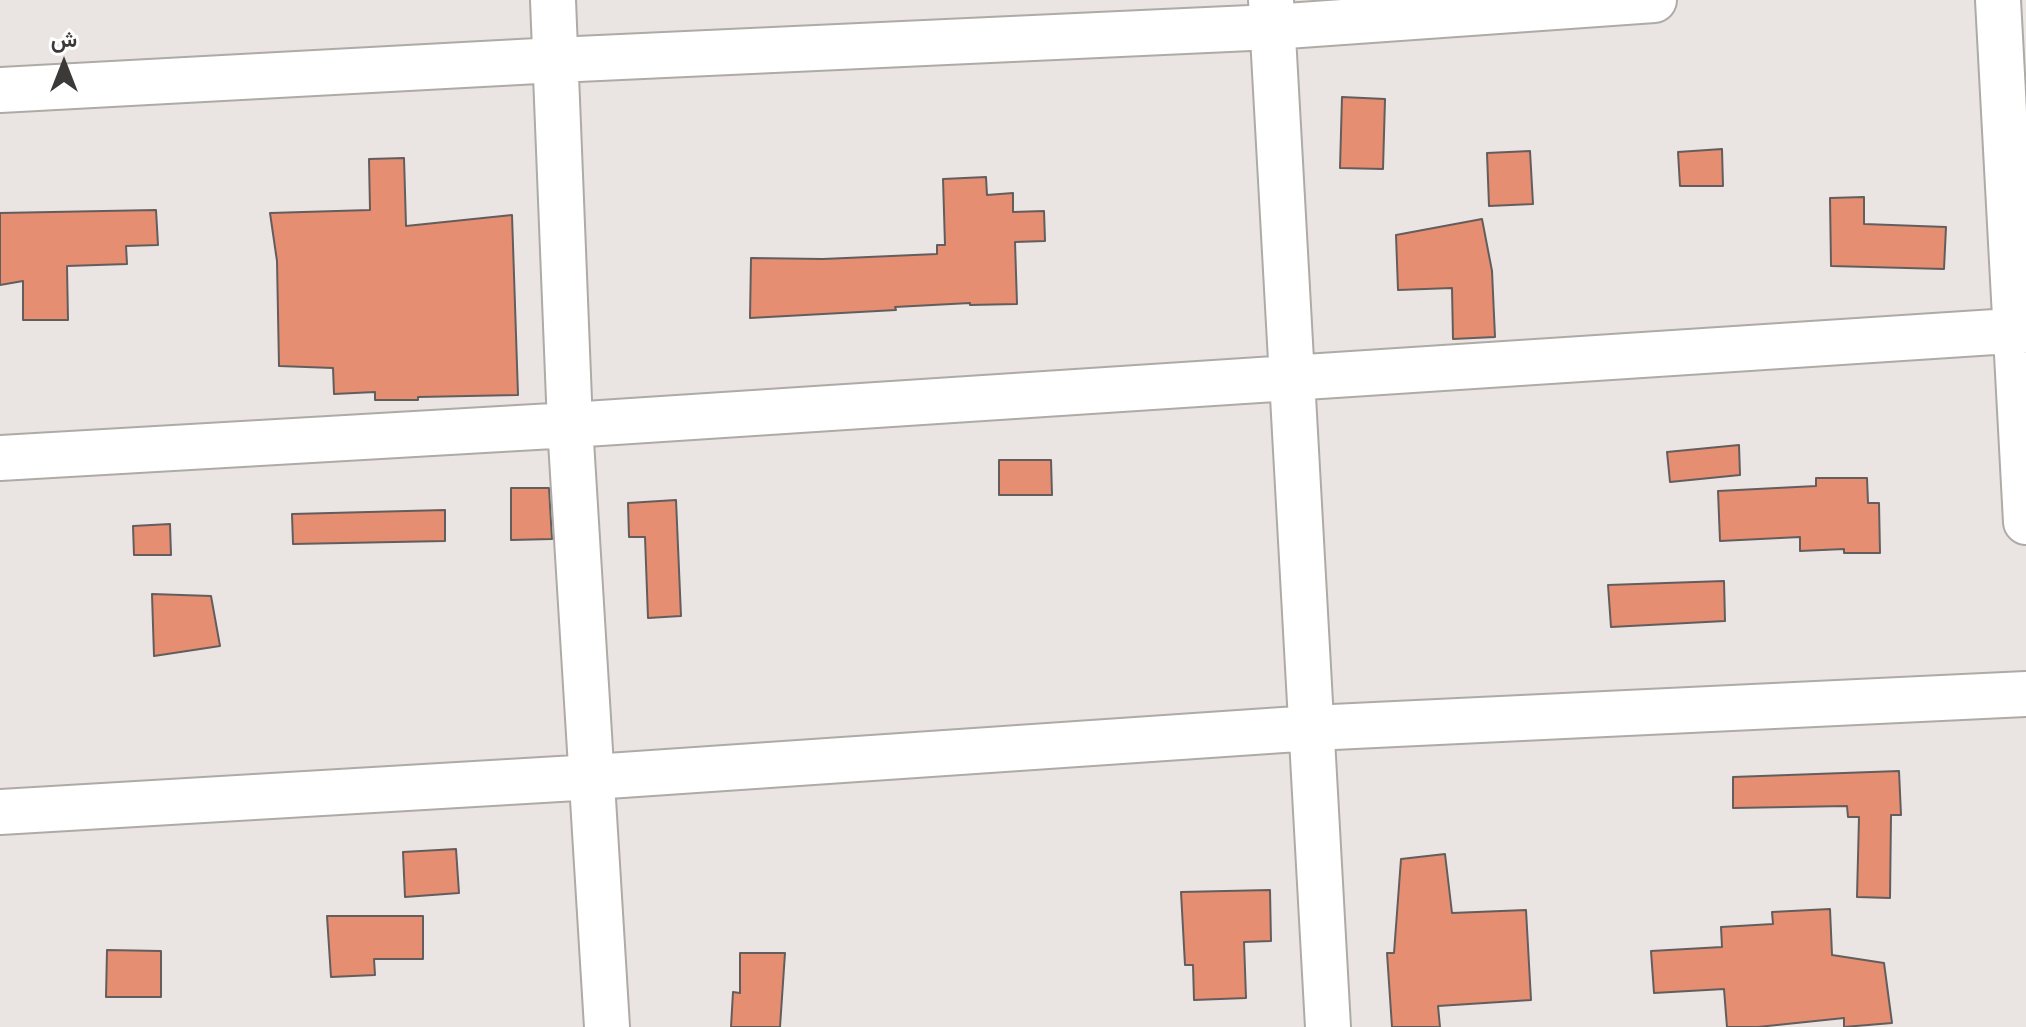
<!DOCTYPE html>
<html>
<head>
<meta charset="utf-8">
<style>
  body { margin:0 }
  #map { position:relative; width:2026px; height:1027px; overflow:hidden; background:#eae5e2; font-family:"Fira Sans Condensed",Vazirmatn,sans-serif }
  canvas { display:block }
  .north { position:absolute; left:24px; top:24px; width:80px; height:80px; -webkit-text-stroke:6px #fff; paint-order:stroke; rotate:0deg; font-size:22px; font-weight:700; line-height:32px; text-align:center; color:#3c3a38 }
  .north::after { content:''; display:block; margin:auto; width:28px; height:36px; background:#3c3a38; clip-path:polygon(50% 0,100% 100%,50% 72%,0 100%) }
</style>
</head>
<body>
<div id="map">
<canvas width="2026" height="1027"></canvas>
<div class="north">ش</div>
</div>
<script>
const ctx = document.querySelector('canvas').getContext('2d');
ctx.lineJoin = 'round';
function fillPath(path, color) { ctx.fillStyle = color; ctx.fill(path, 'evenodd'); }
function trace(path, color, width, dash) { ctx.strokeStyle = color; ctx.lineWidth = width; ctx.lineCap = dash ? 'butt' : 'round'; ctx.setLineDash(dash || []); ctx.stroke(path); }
const building = new Path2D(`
  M1342 97 1385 99 1383 169 1340 168Z
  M1722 149 1723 186H1680L1678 152Z
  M1530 151 1533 204 1489 206 1487 153Z
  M404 158 406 226 512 215 518 395 418 397V400H375V392L334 394 333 368 279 366 277 261 270 213 370 210 369 159Z
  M986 177 987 195 1013 193V212L1044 211 1045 241 1015 242 1017 304 970 305V303L895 307 896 310 750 318 751 258 823 259 937 254V245H945L943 179Z
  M1864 197V224L1946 227 1944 269 1831 266 1830 198Z
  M156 210 158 245 126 246 127 264 67 266 68 320H23V281L0 285V213Z
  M1482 219 1492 271 1495 337 1453 339 1452 288 1398 290 1396 235Z
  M1739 445 1740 475 1670 482 1667 452Z
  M999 460H1051L1052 495H999Z
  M1816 478H1867L1868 503H1879L1880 553H1844V549L1800 551V537L1720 541 1718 491 1816 486Z
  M511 488H549L552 539 511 540Z
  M676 500 681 616 648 618 645 537H629L628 503Z
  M445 510V541L293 544 292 514Z
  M170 524 171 555H134L133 526Z
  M1724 581 1725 621 1611 627 1608 585Z
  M152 594 211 596 220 646 154 656Z
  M1899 771 1901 815H1891L1890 898 1857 897 1859 817H1848L1847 806 1733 808V777Z
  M456 849 459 893 405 897 403 852Z
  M1445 854 1452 913 1526 910 1531 1000 1438 1006 1440 1027H1392L1387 953H1394L1401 859Z
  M1270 890 1271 941 1244 942 1246 998 1194 1000 1193 965H1185L1181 892Z
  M1830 909 1832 955 1884 963 1892 1023 1844 1027V1018L1758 1027H1727L1724 989 1654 993 1651 951 1722 947 1721 927 1773 924 1772 912Z
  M327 916H423V959H374L375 975 331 977Z
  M107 950 161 951V997H106Z
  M740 953H785L780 1027H731L733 992 740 993Z`);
const street = new Path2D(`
  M553 0 570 425 607 1027
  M1271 0 1328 1027
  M1998 0 2026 522
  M0 90 556 60 1272 27 1654 0
  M0 458 570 425 2026 330
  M0 812 593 777 1312 728 2026 694`);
fillPath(building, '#e68e72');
trace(building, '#635e5d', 2);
trace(street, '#aeaaa6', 48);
trace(street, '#fff', 44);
</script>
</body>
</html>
